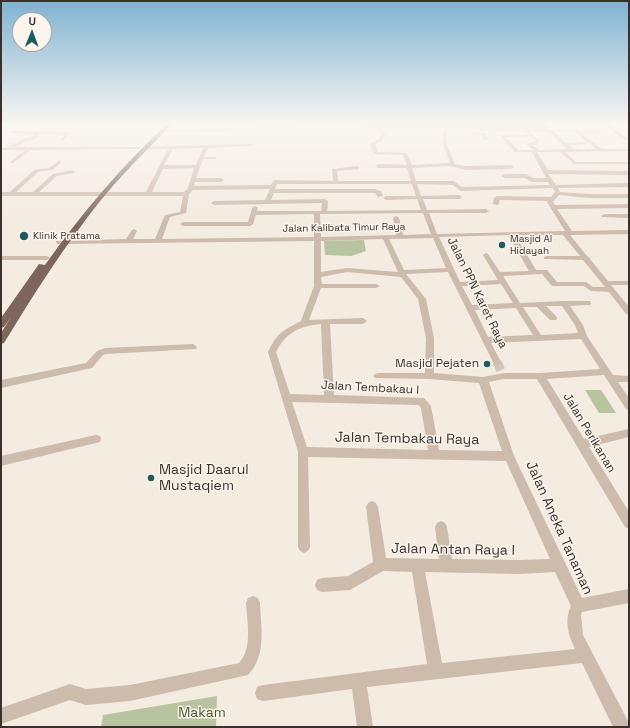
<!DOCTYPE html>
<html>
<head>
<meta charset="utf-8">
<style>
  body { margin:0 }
  #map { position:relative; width:630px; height:728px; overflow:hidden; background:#f4ebe1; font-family:"Space Grotesk",sans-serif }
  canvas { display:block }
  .frame { position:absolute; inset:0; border:2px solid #3b302b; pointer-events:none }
  .north { position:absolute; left:12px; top:12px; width:40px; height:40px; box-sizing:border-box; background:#fbf5ee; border:1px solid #aea6a0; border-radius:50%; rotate:1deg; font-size:11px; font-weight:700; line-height:16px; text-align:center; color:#3b302b }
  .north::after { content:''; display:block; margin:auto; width:14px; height:18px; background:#1f5a5e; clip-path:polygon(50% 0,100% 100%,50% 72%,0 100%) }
</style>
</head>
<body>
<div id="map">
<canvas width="630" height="728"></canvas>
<div class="frame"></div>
<div class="north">U</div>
</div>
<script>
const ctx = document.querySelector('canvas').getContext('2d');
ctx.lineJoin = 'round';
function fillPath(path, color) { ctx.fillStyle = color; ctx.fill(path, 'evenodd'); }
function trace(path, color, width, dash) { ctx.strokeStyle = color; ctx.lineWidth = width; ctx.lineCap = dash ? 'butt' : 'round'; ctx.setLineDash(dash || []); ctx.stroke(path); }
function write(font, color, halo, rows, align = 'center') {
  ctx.font = font + ' "Space Grotesk",sans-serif'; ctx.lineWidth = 3; ctx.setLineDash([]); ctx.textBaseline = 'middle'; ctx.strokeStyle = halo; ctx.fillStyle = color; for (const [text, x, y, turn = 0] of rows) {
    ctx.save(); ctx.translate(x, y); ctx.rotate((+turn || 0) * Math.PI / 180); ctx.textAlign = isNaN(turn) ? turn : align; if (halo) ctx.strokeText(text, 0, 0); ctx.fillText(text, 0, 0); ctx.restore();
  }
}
const green = new Path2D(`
  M290 124H545L550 130H526Z
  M364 240 366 251 351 256 325 255 324 241Z
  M601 390 616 413H599L585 390Z
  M217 696 216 727H101L103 715Z`);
const minorTunnel = new Path2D(`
  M497 362 502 373`);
const minor = new Path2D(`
  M7 124H15L1 129V127Z
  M114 124H167V125L165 126Z
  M290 124H356L600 131 602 133H581L602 149H629V151L566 152 575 162H629V164H574L560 152H537L548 170 629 171V175L548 174 556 185 629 183V187L558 188 560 192 589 194H629V198H589L559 195 553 202 555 205 629 204V208L557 209 572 231 629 230V234L570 235 587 256 589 257 590 259 608 281H629V285H611L629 307V315L626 314 609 292 591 291 584 286H552L542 274 503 276 520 303 564 301H590L591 303 590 305H587L570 306 583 325 587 336 613 375 629 376V382H618L629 398V410L626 409 604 375 547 379 584 439 629 429V437L589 447 629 512V529L625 527 537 379H504L489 382 514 456 582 598 629 589V603L582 612 581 615 583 635 628 721 629 727H613L582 663 367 687 373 727H357L352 689 263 701 257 699 255 693 257 687 263 685 427 664 412 572 383 571 350 590 322 592 317 590 315 585 317 580 322 578 348 576 373 562 366 507 368 503 372 501 376 503 378 507 386 558 439 559 435 527 437 523 441 521 445 523 447 527 452 559 520 560 550 559 506 461 308 457 310 547 308 551 304 553 300 551 298 547V452L268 352C277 333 282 331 301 321L314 286V241L58 244 56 243V241L126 239 132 230 134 229 137 231 133 239H155L165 215 180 212 183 196H1V192H10L34 170 49 168 59 161H61V163L52 170 38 172 16 192H33L53 174 72 170 75 172 74 173 57 176 39 192H146L168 149H145L143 147 251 144 253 145 251 146 208 148 204 157H215L217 158 215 159H203L196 178H221L224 180 221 182H195L194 186 271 185 273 181 275 180 333 181 332 169 357 166 359 167V169L337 171 338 181H411L407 168H378L375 166 378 164 407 165 403 155 374 154 370 143 377 141 382 134 377 131 379 128ZM384 128 443 129 442 142 450 163 412 165 407 153 378 152 375 144 381 142 386 133 382 131ZM447 129 525 132 535 140 534 142 526 144 533 150H518L506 137H527L529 135H502L500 136 515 152H532L546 178H533L526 174H504L501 176 504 178H525L532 182H548L550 185 462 187 454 181H416L412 168 450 166 466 170 511 169 514 167 511 165 466 166 455 164 446 142ZM554 131 575 132 587 142 566 143ZM530 132H550L567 149 539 150 532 145 538 144 539 140ZM588 142 596 149H573L569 145 586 144ZM203 148 196 165H164L173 149ZM194 168 188 188 184 192H152L163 169ZM277 184H412L416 196H386L383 198 386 200 417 199 421 210 327 211 328 201 325 199 271 200 274 193H375L378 197 383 196 381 191 375 189H275ZM417 184 453 185 461 191 553 188 555 192 551 197 497 196 494 198 493 204 498 205 500 200 548 201 547 202 565 231 437 234 429 213H486L489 211 486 209 427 210 423 199H459L462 197 459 195 421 196ZM270 189 265 200 214 201 211 203 214 205 322 203 321 211H257L258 208 255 206 252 208 248 222H183L180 224 183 226H250L253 224 256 215 314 214V237L162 239 170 217 186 213 189 194 193 190ZM423 213 431 234 403 235 399 218 396 216 393 218 396 235 321 237 320 214ZM508 235 529 271 500 272 488 254 486 253 483 255 498 280 460 282 439 237ZM515 235H563L580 256H546L544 257V259L583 260 605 287H593L586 282H557L547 270H536ZM433 238 446 268 404 270 389 239ZM383 239 398 272 347 268 321 272V241ZM347 272 401 277 418 299 426 338 425 373H378L375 374 373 376 375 378 429 379 479 383 502 451 439 450 431 406 424 398 334 395 330 324H363L367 321 363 318 309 320 321 288H376L380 286 376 284H322L321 277ZM448 272 494 364 497 365 501 362 491 343 581 339 600 369 540 373H504L483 377 434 373V338L426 299 406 274ZM501 284 513 303 472 305 462 286ZM546 306H562L575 325 578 333 541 335 523 307H537L550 320H556L557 318 556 316ZM516 308 533 335 488 337 475 310ZM321 324 324 395 290 394 276 352C286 332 300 326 321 324ZM292 402 419 405 421 408 428 450 307 447ZM425 572 520 574 555 572 571 606C564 620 568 635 575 649L442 663Z
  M603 124H608L629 139 625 140Z
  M299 127 300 129 162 132 160 131 162 130Z
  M10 131 69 132 71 133 62 141 60 140 65 134H41L34 140 25 141 16 147H139L141 148 139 149 31 150 13 163H11V161L25 150H1V148C12 148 12 144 21 140 27 137 30 138 36 134L12 133Z
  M472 133H484L488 139 484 140 481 135H470Z
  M604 214H629V218L602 217 601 216Z
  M1 256H47L50 258 47 260H1Z
  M193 344 197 347 196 349 106 354 103 355 92 368 1 388V380L86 363 97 351 105 348Z
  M96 435 100 436 101 439 100 442 1 466V456Z
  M253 596 258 598 260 603C261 628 267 655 248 675L130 701 86 705 70 700 1 724V708L70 684 86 689 130 685 239 663C253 648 247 622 246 603L248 598Z`);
const major = new Path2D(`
  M167 124H172C148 149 123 173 101 200 65 245 34 294 4 343L1 344V333L11 317 4 327 1 328V318L39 264 45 265C81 214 121 167 167 124Z`);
const markers = [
  [24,236,5,"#1f5a5e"],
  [502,245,4,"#1f5a5e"],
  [487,364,4,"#1f5a5e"],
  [151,478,4,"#1f5a5e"]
];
const farStreetnames = [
  ["Jalan Kalibata Timur Raya",344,228,-1]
];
const farPoinames = [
  ["Klinik Pratama",33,236],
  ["Masjid Al",510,239],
  ["Hidayah",510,251]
];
const streetNames = [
  ["Jalan PPN Karet Raya",477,293,64],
  ["Jalan Tembakau I",370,388,3],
  ["Jalan Perikanan",589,433,59]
];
const poiNames = [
  ["Masjid Pejaten",479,364]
];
const nearStreetnames = [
  ["Jalan Tembakau Raya",407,439,1],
  ["Jalan Aneka Tanaman",559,528,66],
  ["Jalan Antan Raya I",453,550,1]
];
const nearPoinames = [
  ["Masjid Daarul",159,470],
  ["Mustaqiem",159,486]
];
const nearParknames = [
  ["Makam",202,713]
];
fillPath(green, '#b8c4a0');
trace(minorTunnel, '#cfc6bd', 9, [9, 4.5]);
fillPath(minor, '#cdbbac');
fillPath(major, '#7d675c');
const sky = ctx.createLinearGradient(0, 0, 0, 226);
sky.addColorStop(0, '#7eb2d2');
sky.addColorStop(0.55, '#faf6f2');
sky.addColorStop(1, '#faf6f200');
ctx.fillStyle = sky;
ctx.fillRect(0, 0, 630, 226);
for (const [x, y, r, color] of markers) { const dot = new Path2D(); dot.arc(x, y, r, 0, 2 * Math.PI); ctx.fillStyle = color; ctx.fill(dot); trace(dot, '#fbf5ee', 1.5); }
write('10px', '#3b302b', '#fbf5ee', farStreetnames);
write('10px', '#3b302b', '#fbf5ee', farPoinames, 'left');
write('12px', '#3b302b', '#fbf5ee', streetNames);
write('12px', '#3b302b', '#fbf5ee', poiNames, 'right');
write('14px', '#3b302b', '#fbf5ee', nearStreetnames);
write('14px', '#3b302b', '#fbf5ee', nearPoinames, 'left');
write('14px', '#4a5a2e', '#fbf5ee', nearParknames);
</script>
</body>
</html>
